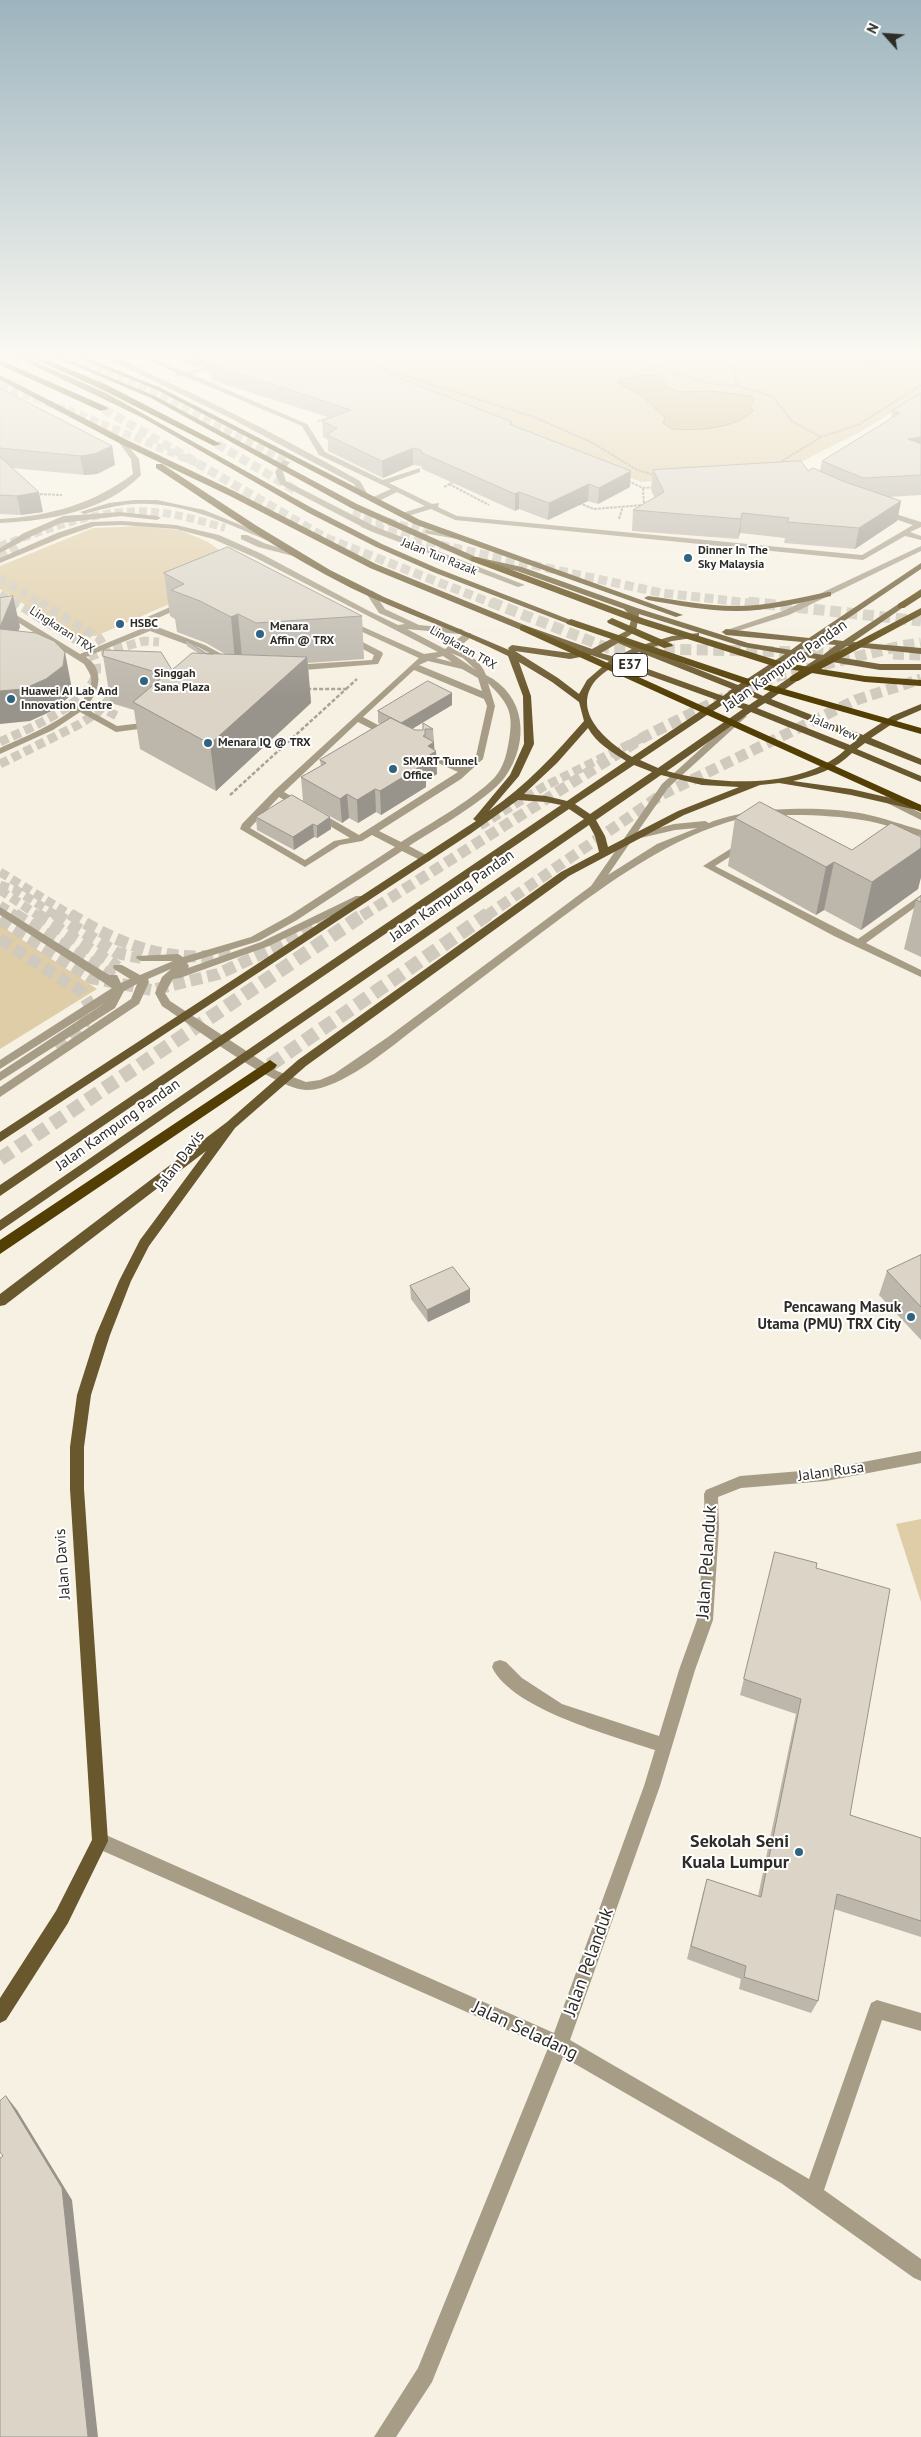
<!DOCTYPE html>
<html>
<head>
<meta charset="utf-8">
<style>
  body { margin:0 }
  #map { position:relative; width:921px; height:2437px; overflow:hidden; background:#f7f1e3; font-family:"PT Sans",sans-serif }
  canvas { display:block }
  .north { position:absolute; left:861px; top:10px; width:50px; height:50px; -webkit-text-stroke:4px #fff; paint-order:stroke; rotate:296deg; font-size:14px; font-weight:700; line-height:20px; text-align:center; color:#2e2c27 }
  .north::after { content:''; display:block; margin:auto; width:18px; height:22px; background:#2e2c27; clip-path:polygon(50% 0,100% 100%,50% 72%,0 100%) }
</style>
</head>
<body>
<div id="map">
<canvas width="921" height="2437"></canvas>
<div class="north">N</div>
</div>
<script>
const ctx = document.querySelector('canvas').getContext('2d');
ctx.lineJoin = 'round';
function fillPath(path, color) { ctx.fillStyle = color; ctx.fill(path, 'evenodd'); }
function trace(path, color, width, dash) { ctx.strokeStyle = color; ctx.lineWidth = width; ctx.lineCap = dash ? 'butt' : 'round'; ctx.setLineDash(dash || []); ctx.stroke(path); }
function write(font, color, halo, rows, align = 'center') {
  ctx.font = font + ' "PT Sans",sans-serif'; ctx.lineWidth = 4; ctx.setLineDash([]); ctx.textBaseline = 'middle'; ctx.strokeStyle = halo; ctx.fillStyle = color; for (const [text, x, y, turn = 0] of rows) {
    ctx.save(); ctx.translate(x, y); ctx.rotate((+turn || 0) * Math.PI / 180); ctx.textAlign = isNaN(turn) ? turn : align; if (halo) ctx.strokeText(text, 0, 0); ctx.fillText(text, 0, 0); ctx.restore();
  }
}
const green = new Path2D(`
  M327 356H921V394L864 430 787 469 641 482Z
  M139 526 180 530 208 542 247 570 96 636H75L0 589V566L93 528Z
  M0 925 97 989 0 1049Z
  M921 1519V1602L896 1524Z`);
const water = new Path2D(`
  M816 356H905L873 366Z
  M644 375 661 376 667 387 679 392 712 391 750 396 754 399 750 406 753 411C736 429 695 431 672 429L663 423 665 418 642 396 617 382 623 379Z`);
const minorTunnelFar2 = new Path2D(`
  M0 361 53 358 84 363 160 396 286 462
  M0 386 78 414 197 463
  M353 513 429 532
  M0 546C47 529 102 507 154 512 178 514 202 521 225 528
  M0 557 19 546
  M0 578 42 604
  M0 594 16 604`);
const minorTunnelFar1 = new Path2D(`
  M101 653 144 641 159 642
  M69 709 100 707 117 716
  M0 742C29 728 132 688 84 645L14 602
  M0 764 78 725 97 713 110 698 117 682 115 666 99 638 40 602
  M480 826 543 787 644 737
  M0 872 72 916
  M0 885 16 890 57 916
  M0 890 39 916
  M0 905 17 916
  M331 916 334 914`);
const minorTunnel = new Path2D(`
  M15 914 113 977
  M37 914 118 967
  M55 914 117 953 141 958
  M70 914C125 948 172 964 236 953
  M0 919 91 978 152 990 218 974 287 942 333 914
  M0 939 82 992 90 1005 83 1026 54 1052`);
const highwayTunnelFar2 = new Path2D(`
  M104 409 326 538 494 604
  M217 444 295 490
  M362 523 422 541 662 593 759 604`);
const highwayTunnelFar1 = new Path2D(`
  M491 602 608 648 845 653
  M748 602 921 621
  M893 654 921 655
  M362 916 644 737 712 703 778 676 900 646 921 643
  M486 916 661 795 856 700 921 679`);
const highwayTunnel = new Path2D(`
  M270 1065 488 914
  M0 1159 364 914`);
const pathFar1 = new Path2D(`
  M363 356 380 368 534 417 593 443 637 470 655 475
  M626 356 707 383 737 386
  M718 356 734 369 737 386 772 396 792 421 821 437
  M318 421 331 417
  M779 463 821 437 858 425 921 385
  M628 481 643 488 655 487
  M449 484 489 505
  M444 487 455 481
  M643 488 644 505
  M36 494 62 495
  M579 503 594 509 644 505
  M619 519 623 506`);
const path = new Path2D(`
  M346 689 357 679
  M230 795 346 689H306`);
const minor = new Path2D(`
  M102 356C121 356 142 370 159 378 227 409 294 444 360 481L368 495 361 497 354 484 230 418Z
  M140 356H148L185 372 222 364V366L191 374 307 424 325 452 383 480 420 468V472L389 483 432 504 439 503 438 507 457 516 862 555 913 525 880 514V510H883L921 522V527L910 532 921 536V540L905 536 863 560 455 520 431 509 405 517H402V513L425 506 397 492 377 502H371V498L391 489 319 455 302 426 184 376 175 377V375L178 374Z
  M122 439 139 459 141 475C106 511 48 521 0 523V519C50 516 93 504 133 474L131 459 118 441Z
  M283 460 290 462 283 472 286 481 376 527 525 585 518 587 370 531 280 484 275 472Z
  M134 500H157L204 510 273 538 266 540C224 522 180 501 133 504 116 505 100 510 84 514L80 512 109 503Z
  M120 512 157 516 161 518 157 520 120 516 61 523 30 537 0 553V548L24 533 63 516Z
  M122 521 176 525 219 535 262 554 369 611 398 625 405 624 379 613 366 593 373 591 385 609 419 625 462 629 463 631 459 634 407 629 445 649 465 633H471V637L457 649C470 655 481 661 486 675 526 695 530 742 505 777 489 799 434 830 409 846L430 857V861H422L402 851 297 920 259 941 187 963 189 966 188 968 261 942 356 896H364V900L269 946 180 978 173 979 165 993 170 1001 277 1071 306 1082 320 1080 334 1074 388 1037 591 886 662 784 739 714 747 716 668 788 636 834 674 824 705 821 709 823C749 806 823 806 865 814 884 818 903 825 921 830V836C902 831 882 823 862 820 827 814 761 812 728 822 658 844 599 890 541 933 498 965 456 998 413 1030 387 1050 341 1089 308 1090 277 1091 191 1025 162 1006L155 993 162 977 171 969 148 979 149 982 139 1004 0 1097V1087L131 999 137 984 124 991 115 1008 0 1081V1072L108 1001 0 1069V1060L112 988 0 915V907L109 975H117L121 983 130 979 114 969 113 967 114 965H122L140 975 173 961H141L136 958 137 956 178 954 183 957 251 937 289 916 395 847 372 835 362 841 340 845 305 867 240 829 242 824 275 790 419 658 345 624 352 622 424 654 438 652 256 558 213 539 176 529 122 525 95 526 63 537 0 563V558L57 533 91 522ZM451 653 463 658 476 670ZM443 656 452 662 436 658ZM428 661 462 669 478 678 482 691 419 665ZM414 670 484 699 487 706 476 756 464 767 433 754H427V758L458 772 359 835 321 813H315V817L350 838 334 841 305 860 250 828 279 797 297 807H303V803L284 792 358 722 387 737H393V733L363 717ZM488 683C508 703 514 712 509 740 507 752 505 763 498 773 485 793 424 827 401 842L379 831 461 779 483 759 495 706ZM697 828 657 844 608 875 632 840 675 830Z
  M426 530 457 535 461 537 457 539 429 534 425 532Z
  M241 535H247L264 543 305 556 301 558 258 547 241 539Z
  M921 546V551L789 615 728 634 721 632 783 611Z
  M184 601H187V605L147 623 205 645 231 659V663H225L199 649 150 631 86 657C106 670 99 694 85 708L117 726 151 722 156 725 154 727 116 732 80 712 53 730 0 754V748C23 737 97 710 91 677 90 673 86 667 84 664L0 611V605L80 654 143 628 138 625V621Z
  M349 635 382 652 383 654 378 664 292 671 288 668 292 665 372 660 374 655 346 640 345 638Z
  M886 796 921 813V820L883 801 881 799Z
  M743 841 748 844 747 846 715 866 858 939 921 895V903L866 943 921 970V977L834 936 703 866Z
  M921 1451V1463L826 1481 741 1488 718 1497 719 1527 713 1620 695 1670 660 1786 570 2040 809 2179 871 2003 877 2000 921 2013V2031L882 2020 824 2190 921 2259V2281L914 2278 781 2183 563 2057 432 2382 396 2437H374L418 2368 548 2048 94 1847 92 1841 94 1835 100 1833 106 1835 554 2033 644 1786 655 1750C613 1736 511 1709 492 1667L494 1662 500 1660 506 1662 522 1678 562 1704 659 1736 679 1670 697 1620 705 1527 704 1494 706 1490 740 1476 826 1469Z`);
const major = new Path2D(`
  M14 356H22L106 393 312 508 382 544 439 569 586 626 579 628 433 572 376 547 307 512 143 418Z
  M52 356H60L155 396 357 504 476 557 522 567 637 608 748 643 791 650 802 642 726 635 722 632 726 629 809 638 921 563V569L819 638 843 641 921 589V595L853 642 921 648V654L847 646 832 656 880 664H921V670H880L826 661 771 699 863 735 892 716 921 704V710L898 720 871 738 921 759V765L865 743 857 749 921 776V782L852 753C836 769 815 776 793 781L851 789 921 805V811L851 795 779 783 760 785 684 815 569 876 306 1066 235 1128 149 1246 131 1281 110 1335 91 1395 84 1447V1489L108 1841 68 1923 6 2020 0 2023V1998L56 1911 92 1840 70 1489V1447L77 1395 96 1335 119 1281 140 1240 206 1151 5 1305 0 1306V1294L227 1122 298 1060 561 872 599 852 595 836 589 825 0 1231V1220L584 819 569 809 0 1196V1185L561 805 546 802 518 800 470 834 0 1142V1132L476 821 473 819 475 817 510 775 524 744 523 696 508 656C457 630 402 613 351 588 283 554 220 510 156 468V464H162L257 526 330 570 384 597 509 650 508 648 512 645 570 653 581 651 521 630 370 568 230 496 119 443 0 380V375L125 439 236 492 376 564 527 626 592 649 628 630 632 617 624 609 517 571 471 561 351 508 151 398ZM639 614 744 647 785 654 738 685 647 649 672 641 699 637V633L672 636 639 646 624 639 636 631ZM618 643 632 649 615 657 601 653ZM812 643 836 645 823 655 800 651ZM515 651 570 659 591 655 609 661 587 680 579 694 558 678ZM639 652 732 689 723 696 623 660ZM794 655 816 659 763 696 746 688ZM519 662 552 682 579 702 584 721C555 754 526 786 489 811L519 776 534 744 531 696ZM617 664 717 700 632 757C611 744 575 717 591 687 596 677 608 670 617 664ZM740 692 758 699 749 705 731 699ZM725 703 743 709 658 768 640 760ZM765 703 857 740 850 745 757 708ZM751 712 845 750C802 789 719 786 667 771ZM588 728C596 743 612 752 626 761L567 801 546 796 524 794 557 763ZM634 765 652 772 590 814 575 804ZM661 775 702 785 739 787 678 811 608 847 605 836 596 820Z
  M74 356H82L161 388 420 520 683 615 676 617 414 524 157 390Z
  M828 592H831V596C800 603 768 611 736 611 706 611 677 605 648 600L644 598 648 596C677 600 707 606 736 606 767 606 798 598 828 592Z`);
const highway = new Path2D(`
  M28 356H38L107 385 221 444 214 446 101 389Z
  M0 360 107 407 108 409 101 411 0 365Z
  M471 557H477L645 619 782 662 809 667 921 608V615L821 669 865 676 921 680V686L865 682 812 673 798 681H790V677L800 671 776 667 637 623 471 561Z
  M921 590V597L904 608H898V604Z
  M612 618 672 644 673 646 664 648 608 623 607 621Z
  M571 619 746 678 921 728V734L738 682 567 624 566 622Z
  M524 625 921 805V812L520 630V626Z
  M270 1060 277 1065 275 1068 0 1254V1240Z`);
const wall = new Path2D(`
  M168 356H341L512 422V425L630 487 598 504 588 501 548 520 519 509 515 511 422 469 421 466 413 465 383 478 328 451V440L323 437 322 421 330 418 212 380 211 374 206 372 205 365 195 367Z
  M0 388 112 446 115 465 97 474 84 475 12 468 43 512 21 515 0 514Z
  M921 393V495L889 497 901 501 897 521 855 549 784 543 785 538 740 533 738 539 632 531 633 510 655 498 651 490 653 470 820 471 822 461 891 418 892 411Z
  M164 573 362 616 364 659 308 663 311 703 216 791 140 749 134 710 111 703 103 656 172 670 198 653 187 646 186 640 213 654H225L206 643 177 632 175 619 170 616Z
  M452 693V705L412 729 415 730H423V723L433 729 434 742 437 774 426 781V787L381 815 376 812 358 823 349 818 342 823 303 801 301 777 321 766 320 760 381 724 378 723V711Z
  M256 817H330L331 829 317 838 314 837 294 850 257 830Z
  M735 818 852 850 921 837V877L918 889 861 930 824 910 816 915 728 866Z
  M921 896V957L904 949 916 900Z
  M921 1255V1340L879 1295 887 1271Z
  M410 1286 470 1289V1302L428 1322 411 1299Z
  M775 1552 816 1568 850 1815 921 1838V1937L834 1909 818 2001 811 2013 739 1989 741 1979 687 1959 703 1893 707 1879 758 1896 796 1714 740 1695Z`);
const shadedWall = new Path2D(`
  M194 356H243H204L205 365 195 367Z
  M921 437V471L908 439Z
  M112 446 115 465 97 474 84 475 80 456Z
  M413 448V465L383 478 382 461Z
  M631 471 630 487 598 504 599 488Z
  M589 484 588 501 548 520 549 503Z
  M39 492 43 512 21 515 17 496Z
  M519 492V509L515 511V494Z
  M901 501 897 521 855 549 859 528Z
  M742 513 740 533 738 539 741 519Z
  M13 596 20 627 6 661 0 632V627Z
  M238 614 242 657 235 660 231 617Z
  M65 652 71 684 69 697 52 711 30 721 0 724V691Z
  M307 657 311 703 216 791 210 744Z
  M452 693V705L402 735 401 723Z
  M425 729V757L428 746 434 742V752L436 751 437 774 426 781V787L381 815 380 791 423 736Z
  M375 789 376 812 358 823 357 800Z
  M347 794 349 818 342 823 340 799Z
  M330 817 331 829 317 838V826Z
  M313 824 314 837 294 850 293 837Z
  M921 848V877L918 889 861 930 872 882Z
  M834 862 824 910 816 915 826 867Z
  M470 1289V1302L428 1322 427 1310Z
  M6 2096 17 2110 72 2200 98 2437H88Z`);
const building = new Path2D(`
  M204 356H341L485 411 512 422 509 424 631 471 599 488 589 484 549 503 519 492 515 494 422 453 421 450 413 448 382 461 327 435 337 428 322 421 351 410 210 364 217 362Z
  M0 388 112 446 94 454 80 456 0 448Z
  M921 393V437L908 439 921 444V475L863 478 822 461 900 413 892 411Z
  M0 457 39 492 17 496 0 495Z
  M801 461 808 471 813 468 845 482 901 501 859 528 787 522 789 518 742 513 741 519 633 510 664 492 653 470Z
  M228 547 362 616 256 623 238 614 231 617 200 601 171 590 184 584 164 573Z
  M13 596 0 627V598Z
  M0 629 36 633 54 641 65 652 63 666 46 679 23 689 0 691Z
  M186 640 213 654H207Z
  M104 650 161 652 172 670 192 653 307 657 210 744 133 702 165 675 103 656Z
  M428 681 452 693 401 723 378 711Z
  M391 718 415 730H423V723L433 729H425V735L423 736 434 742 428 746 436 751 420 761 426 763 380 791 375 789 357 800 347 794 340 799 301 777 326 763 320 760Z
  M292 795 330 817 317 826 313 824 293 837 256 817Z
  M760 802 852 850 891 823 921 837V848L872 882 834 862 826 867 735 818Z
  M921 896V902L916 900Z
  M921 1255V1307L887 1271Z
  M453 1267 470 1289 427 1310 410 1286Z
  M775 1552 817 1563 816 1568 890 1589 850 1815 921 1838V1921L837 1894 818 2001 744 1977 746 1966 691 1946 707 1879 761 1897 801 1699 744 1679Z
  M6 2096 62 2188 88 2437H0V2158L3 2156 0 2152V2101Z`);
const markers = [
  [688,558,5,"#306380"],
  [120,624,5,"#306380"],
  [260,634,5,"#306380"],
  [144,681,5,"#306380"],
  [11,699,5,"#306380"],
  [208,743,5,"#306380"],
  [393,769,5,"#306380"],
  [911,1317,5,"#306380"],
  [799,1852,5,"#306380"]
];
const farPoinames = [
  ["Dinner In The",698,551],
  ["Sky Malaysia",698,565],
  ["HSBC",130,624],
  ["Menara",270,627],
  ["Affin @ TRX",270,641],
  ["Singgah",154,674],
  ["Sana Plaza",154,688],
  ["Huawei AI Lab And",21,692],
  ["Innovation Centre",21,706],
  ["Menara IQ @ TRX",218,743],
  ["SMART Tunnel",403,762],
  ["Office",403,776]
];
const farStreetnames = [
  ["Jalan Tun Razak",439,557,22],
  ["Lingkaran TRX",62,630,33],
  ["Lingkaran TRX",463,648,30],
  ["Jalan Yew",834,728,23]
];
const shields = [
  [630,665,35]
];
const shieldNames = [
  ["E37",630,665]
];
const streetNames = [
  ["Jalan Kampung Pandan",785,666,-35],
  ["Jalan Kampung Pandan",452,896,-35],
  ["Jalan Kampung Pandan",118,1125,-35],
  ["Jalan Davis",180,1161,-53],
  ["Jalan Rusa",831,1472,-8],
  ["Jalan Davis",63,1564,-94]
];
const poiNames = [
  ["Pencawang Masuk",901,1308],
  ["Utama (PMU) TRX City",901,1325]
];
const nearStreetnames = [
  ["Jalan Pelanduk",707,1562,-86],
  ["Jalan Pelanduk",589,1962,-70],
  ["Jalan Seladang",525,2031,25]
];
const nearPoinames = [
  ["Sekolah Seni",789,1842],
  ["Kuala Lumpur",789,1863]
];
fillPath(green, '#dfcda7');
fillPath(water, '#ccb480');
trace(water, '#9d8b65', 1);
trace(minorTunnelFar2, '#cfcabd', 8, [8, 4]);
trace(minorTunnelFar1, '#cfcabd', 9, [9, 4.5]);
trace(minorTunnel, '#cfcabd', 12, [12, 5.5]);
trace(highwayTunnelFar2, '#cfcabd', 9, [9, 4.5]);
trace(highwayTunnelFar1, '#cfcabd', 11, [11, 5.5]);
trace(highwayTunnel, '#cfcabd', 14, [14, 7]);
trace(pathFar1, '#a8a399', 2, [3, 1]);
trace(path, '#a8a399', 2.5, [4, 2]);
fillPath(minor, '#a79c86');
fillPath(major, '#69572d');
fillPath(highway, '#533e04');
fillPath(wall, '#bcb6ab');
fillPath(shadedWall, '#99948b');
fillPath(building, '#dbd4c7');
trace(building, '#99948b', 1);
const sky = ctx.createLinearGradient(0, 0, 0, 697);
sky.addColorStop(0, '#9db4be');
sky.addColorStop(0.51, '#fbf9f2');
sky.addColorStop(1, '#fbf9f200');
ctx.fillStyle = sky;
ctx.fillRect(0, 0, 921, 697);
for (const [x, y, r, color] of markers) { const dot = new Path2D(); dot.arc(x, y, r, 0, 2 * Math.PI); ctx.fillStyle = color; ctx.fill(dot); trace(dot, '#fff', 2); }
write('bold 12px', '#2e2c27', '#fff', farPoinames, 'left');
write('12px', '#2e2c27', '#fff', farStreetnames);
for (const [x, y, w] of shields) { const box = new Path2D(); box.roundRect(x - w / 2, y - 11.5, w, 23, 4); ctx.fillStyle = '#fff'; ctx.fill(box); trace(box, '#2e2c27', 1); }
write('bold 14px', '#2e2c27', null, shieldNames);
write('15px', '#2e2c27', '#fff', streetNames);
write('bold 15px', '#2e2c27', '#fff', poiNames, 'right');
write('18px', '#2e2c27', '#fff', nearStreetnames);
write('bold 18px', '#2e2c27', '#fff', nearPoinames, 'right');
</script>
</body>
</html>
